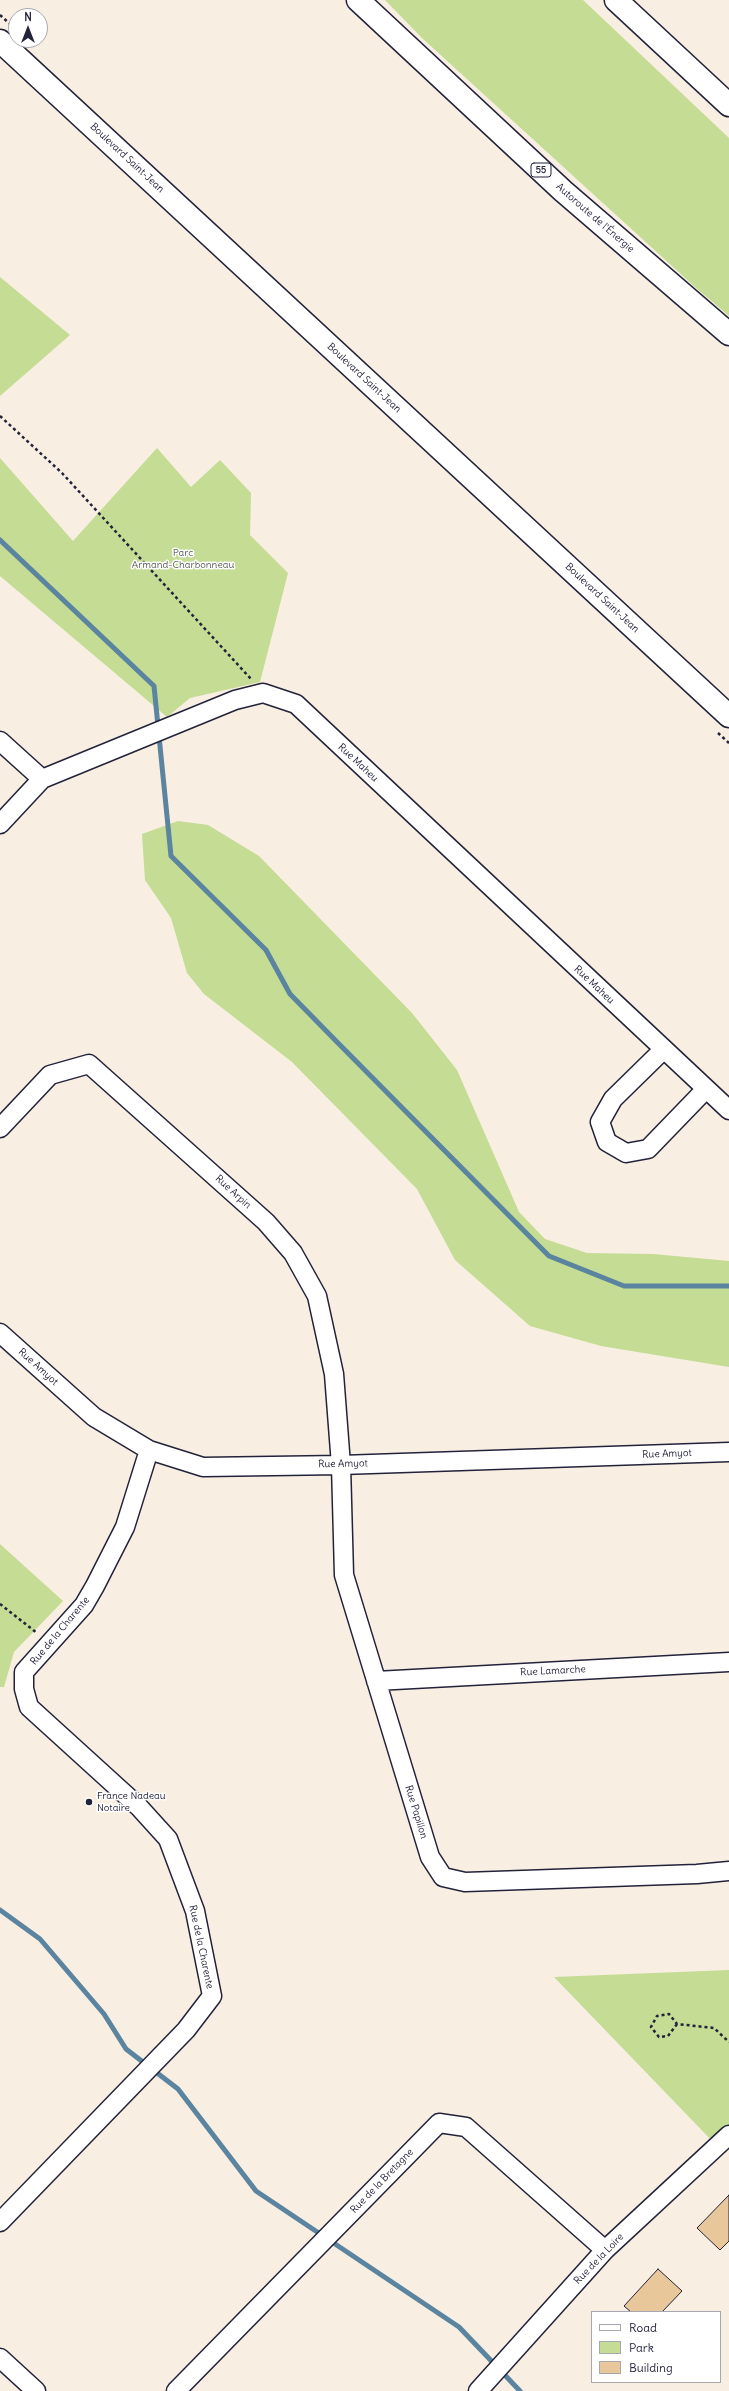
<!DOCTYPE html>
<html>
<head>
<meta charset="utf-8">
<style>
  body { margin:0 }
  #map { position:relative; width:729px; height:2391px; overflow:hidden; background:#f8eee1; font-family:Delius,sans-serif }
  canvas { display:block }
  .legend { position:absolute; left:591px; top:2311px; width:130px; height:72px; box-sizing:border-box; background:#fff; border:1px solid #a7a7b1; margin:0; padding:5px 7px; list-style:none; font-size:12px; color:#22223b }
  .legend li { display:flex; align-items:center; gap:8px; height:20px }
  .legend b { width:20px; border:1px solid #a7a7b1 }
  .north { position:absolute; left:8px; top:8px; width:40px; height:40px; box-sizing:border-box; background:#fff; border:1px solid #a7a7b1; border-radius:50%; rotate:0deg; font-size:11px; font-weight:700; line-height:16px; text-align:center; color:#22223b }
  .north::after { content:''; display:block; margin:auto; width:14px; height:18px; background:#22223b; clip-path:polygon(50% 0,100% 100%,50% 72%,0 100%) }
</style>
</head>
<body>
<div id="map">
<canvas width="729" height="2391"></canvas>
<ul class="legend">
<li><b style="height:5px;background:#fff"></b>Road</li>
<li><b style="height:11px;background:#c4dc93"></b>Park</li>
<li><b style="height:11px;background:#e8c79a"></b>Building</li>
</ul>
<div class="north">N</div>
</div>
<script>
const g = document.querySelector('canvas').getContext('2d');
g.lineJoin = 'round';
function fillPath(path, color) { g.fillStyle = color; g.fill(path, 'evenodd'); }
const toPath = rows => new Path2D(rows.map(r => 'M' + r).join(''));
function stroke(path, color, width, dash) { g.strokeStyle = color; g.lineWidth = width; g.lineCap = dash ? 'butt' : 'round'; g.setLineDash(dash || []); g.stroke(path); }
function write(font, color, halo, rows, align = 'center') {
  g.font = font + ' Delius,sans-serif'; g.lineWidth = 3; g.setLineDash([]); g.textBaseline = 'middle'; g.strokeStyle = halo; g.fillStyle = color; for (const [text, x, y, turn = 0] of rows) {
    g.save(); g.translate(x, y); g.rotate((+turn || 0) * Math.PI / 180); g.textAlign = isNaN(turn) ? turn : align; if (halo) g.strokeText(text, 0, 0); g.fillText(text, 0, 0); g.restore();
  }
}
const green = toPath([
  [385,0,583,0,729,138,729,316,695,287,422,38],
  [0,277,70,335,0,396],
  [157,448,191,487,220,460,251,493,250,535,288,573,260,682,190,698,167,717,0,576,0,458,73,541],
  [178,821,208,825,259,856,412,1013,457,1070,519,1212,545,1239,587,1253,653,1254,729,1261,729,1367,601,1346,530,1326,455,1260,417,1189,292,1062,204,994,187,973,171,918,145,880,142,834],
  [0,1544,63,1601,14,1652,4,1687,0,1687],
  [729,1970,729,2135,717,2146,554,1977]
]);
const stream = toPath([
  [0,540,154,686,171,856,266,950,290,994,339,1044,549,1256,624,1286,729,1286],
  [0,1910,40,1939,104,2014,126,2049,178,2089,256,2191,459,2327,520,2391]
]);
const building = toPath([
  [729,2195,729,2241,720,2250,697,2228,729,2195],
  [658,2269,682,2291,662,2312,631,2312,624,2306,658,2269]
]);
const path = toPath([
  [0,15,10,24],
  [0,416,62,473,251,679],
  [718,733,729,743],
  [0,1604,37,1633],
  [677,2024,668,2036,659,2037,651,2027,657,2016,669,2014,677,2024,714,2028,729,2042]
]);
const minor = toPath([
  [0,741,42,779],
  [0,824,42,779,235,700,263,693,296,704,729,1110],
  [663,1050,613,1099,600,1122,607,1142,626,1153,648,1149,706,1089],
  [0,1128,50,1075,89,1064,266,1222,293,1253,317,1296,334,1374,341,1465,344,1575,430,1857,443,1877,465,1882,697,1874,729,1871],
  [0,1333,94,1417,149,1450,203,1467,341,1465,729,1452],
  [376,1681,729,1662],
  [0,2222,186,2030,212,1996,195,1911,168,1839,139,1807,29,1707,24,1689,24,1672,84,1605,95,1586,125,1527,149,1450],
  [0,2358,36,2391],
  [176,2391,439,2123,466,2127,605,2250],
  [478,2391,605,2250,729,2135]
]);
const tertiary = toPath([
  [0,41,729,716]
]);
const motorway = toPath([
  [358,0,563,191,729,334],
  [616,0,729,105]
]);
const markers = [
  [89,1802,4,"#22223b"]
];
const shields = [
  [541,170,20]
];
const shieldNames = [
  ["55",541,170]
];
const streetNames = [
  ["Boulevard Saint-Jean",127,158,43],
  ["Autoroute de l'Énergie",595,218,41],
  ["Boulevard Saint-Jean",364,378,43],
  ["Boulevard Saint-Jean",602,598,43],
  ["Rue Maheu",358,763,43],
  ["Rue Maheu",594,985,43],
  ["Rue Arpin",233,1192,42],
  ["Rue Amyot",38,1367,42],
  ["Rue Amyot",667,1454,-2],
  ["Rue Amyot",343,1464,-1],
  ["Rue de la Charente",60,1631,-50],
  ["Rue Lamarche",553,1671,-3],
  ["Rue Papillon",416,1812,73],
  ["Rue de la Charente",201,1947,78],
  ["Rue de la Bretagne",382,2181,-46],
  ["Rue de la Loire",599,2259,-46]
];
const parkNames = [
  ["Parc",183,553],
  ["Armand-Charbonneau",183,565]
];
const poiNames = [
  ["France Nadeau",97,1796],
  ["Notaire",97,1808]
];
fillPath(green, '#c4dc93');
stroke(stream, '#5a849f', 5);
fillPath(building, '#e8c79a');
stroke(building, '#22223b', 1);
stroke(minor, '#22223b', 21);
stroke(tertiary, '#22223b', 25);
stroke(motorway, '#22223b', 25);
stroke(path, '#22223b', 2.5, [3, 3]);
stroke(minor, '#fff', 18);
stroke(tertiary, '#fff', 22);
stroke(motorway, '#fff', 22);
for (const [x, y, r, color] of markers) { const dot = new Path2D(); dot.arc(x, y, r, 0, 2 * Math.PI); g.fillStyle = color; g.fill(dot); stroke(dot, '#fff', 1.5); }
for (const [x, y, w] of shields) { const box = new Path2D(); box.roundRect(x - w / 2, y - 7, w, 14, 3); g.fillStyle = '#fff'; g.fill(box); stroke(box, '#22223b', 1); }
write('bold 9px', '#22223b', null, shieldNames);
write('10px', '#22223b', '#fff', streetNames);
write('10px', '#535a55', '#fff', parkNames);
write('10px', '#22223b', '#fff', poiNames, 'left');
</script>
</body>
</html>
